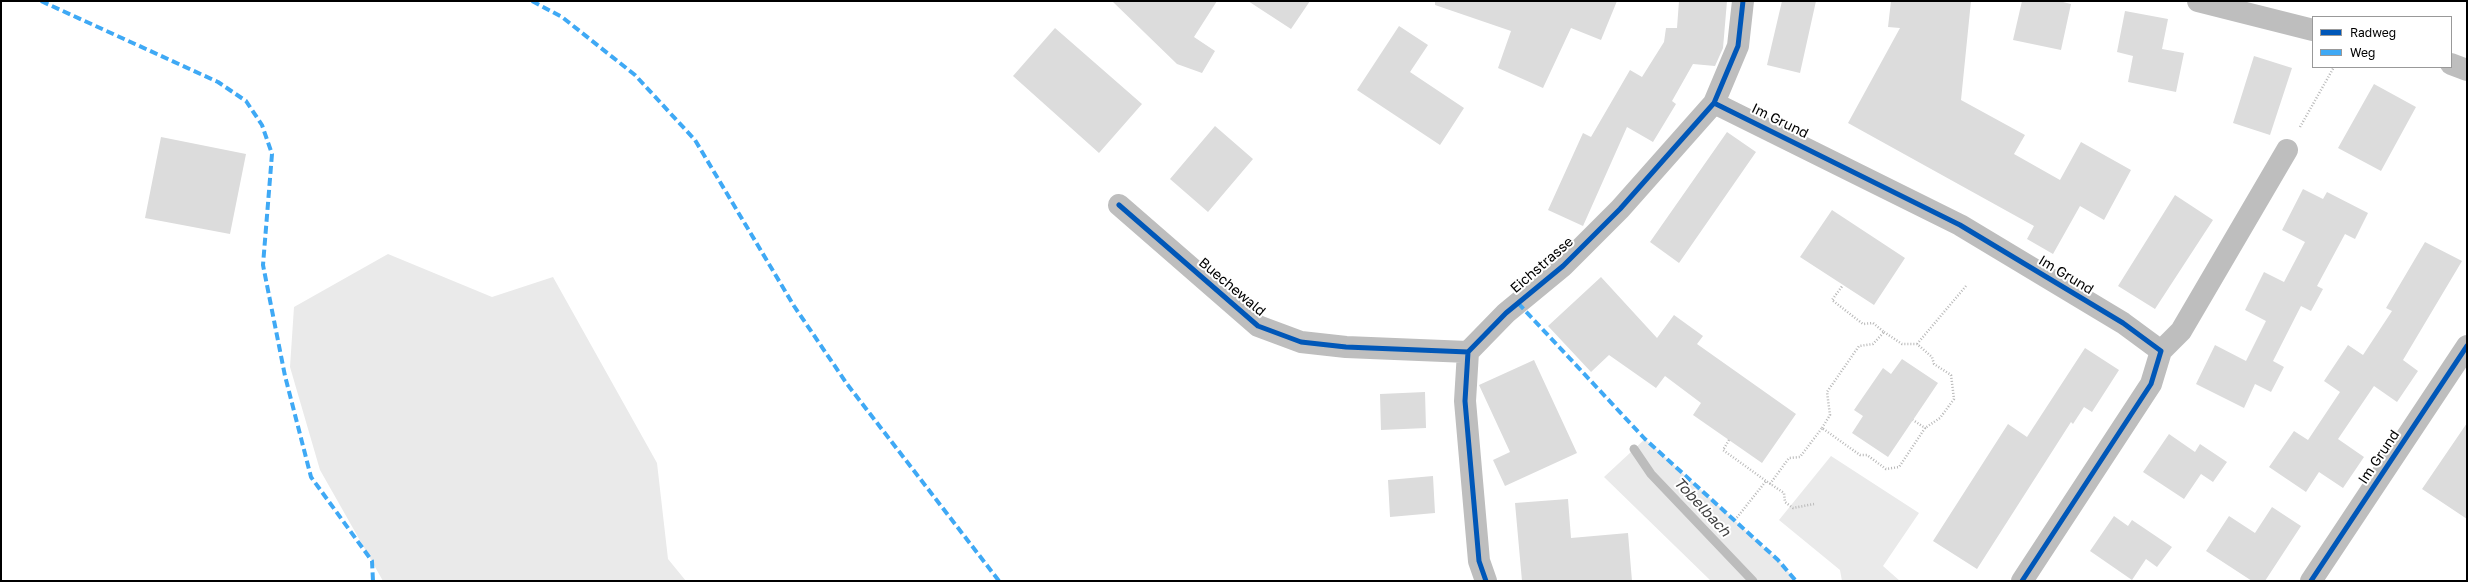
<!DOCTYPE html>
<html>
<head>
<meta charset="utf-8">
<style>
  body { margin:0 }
  #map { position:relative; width:2468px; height:582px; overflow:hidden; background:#fff; font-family:"Golos Text",sans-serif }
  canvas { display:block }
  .frame { position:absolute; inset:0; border:2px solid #000; pointer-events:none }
  .legend { position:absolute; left:2312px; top:16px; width:140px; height:52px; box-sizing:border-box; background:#fff; border:1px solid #999; margin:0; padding:5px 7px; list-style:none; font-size:12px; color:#000 }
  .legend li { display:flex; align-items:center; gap:8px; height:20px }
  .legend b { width:20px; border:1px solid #999 }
</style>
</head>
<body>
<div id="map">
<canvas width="2468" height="582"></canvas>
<div class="frame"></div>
<ul class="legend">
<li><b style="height:5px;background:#0057b8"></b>Radweg</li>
<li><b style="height:5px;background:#3fa9f5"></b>Weg</li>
</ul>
</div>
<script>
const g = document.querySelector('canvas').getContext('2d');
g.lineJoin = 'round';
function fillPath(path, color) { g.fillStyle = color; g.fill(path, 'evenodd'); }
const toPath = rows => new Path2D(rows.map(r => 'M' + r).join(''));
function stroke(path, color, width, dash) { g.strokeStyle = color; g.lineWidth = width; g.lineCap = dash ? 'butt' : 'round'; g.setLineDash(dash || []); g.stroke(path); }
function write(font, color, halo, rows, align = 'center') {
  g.font = font + ' "Golos Text",sans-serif'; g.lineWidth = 4; g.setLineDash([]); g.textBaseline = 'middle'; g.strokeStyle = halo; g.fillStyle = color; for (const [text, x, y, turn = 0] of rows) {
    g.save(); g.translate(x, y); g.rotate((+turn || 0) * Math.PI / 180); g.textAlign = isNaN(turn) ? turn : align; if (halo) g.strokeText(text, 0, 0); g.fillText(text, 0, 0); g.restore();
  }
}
const green = toPath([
  [388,254,492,297,553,277,657,463,668,559,686,581,383,581,320,470,290,367,294,307],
  [1645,439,1778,560,1796,581,1711,581,1604,477],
  [1831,456,1919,513,1883,566,1900,581,1842,581,1840,570,1779,520]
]);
const stream = toPath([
  [1634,449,1651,474,1753,581]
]);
const building = toPath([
  [1112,1,1217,1,1194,37,1215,51,1202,73,1177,64],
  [1248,1,1310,1,1291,29],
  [1435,1,1617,1,1601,40,1571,28,1543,88,1498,68,1511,31,1435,5],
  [1679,1,1727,1,1723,48,1715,66,1693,64,1672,101,1676,104,1653,142,1627,127,1583,226,1548,210,1583,133,1591,137,1630,70,1642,77,1664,42,1666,28,1677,28],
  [1782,1,1816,1,1800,73,1767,65],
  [1891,1,1971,1,1961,100,2025,135,2014,154,2060,180,2081,142,2131,170,2104,220,2080,206,2053,254,2027,239,2034,226,1848,123,1900,28,1888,27],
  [2022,1,2059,1,2071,4,2061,50,2013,40],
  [2125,11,2168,19,2162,49,2184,53,2176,92,2128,82,2133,56,2117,52],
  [1399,26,1428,45,1410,72,1464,108,1440,145,1357,90],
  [1055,28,1142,104,1099,153,1013,76],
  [2254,56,2292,68,2270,135,2233,123],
  [2374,84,2416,107,2381,171,2338,148],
  [1215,126,1253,159,1208,212,1170,179],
  [1727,132,1756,152,1679,263,1650,242],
  [161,137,246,154,230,234,145,218],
  [2303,189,2323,199,2327,192,2368,213,2355,239,2345,234,2317,286,2323,289,2311,311,2301,306,2273,361,2284,367,2271,392,2255,384,2244,408,2196,384,2215,345,2246,361,2266,321,2245,310,2264,272,2284,282,2305,242,2282,230],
  [2175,195,2213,220,2155,309,2118,286],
  [1832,210,1905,258,1874,305,1800,257],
  [2425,242,2462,261,2403,360,2418,371,2397,402,2374,386,2338,439,2364,457,2343,488,2319,472,2306,492,2269,467,2294,431,2308,440,2340,392,2324,381,2348,345,2363,355,2392,311,2386,308],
  [1601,277,1657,338,1674,315,1703,336,1697,344,1796,414,1762,463,1693,415,1701,403,1665,376,1656,388,1609,355,1591,372,1548,326],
  [2085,348,2119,370,2092,412,2084,407,2073,424,2071,422,1977,569,1933,541,2008,424,2027,437],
  [1902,359,1938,383,1888,457,1852,433,1863,416,1854,410,1883,368,1891,374],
  [1534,360,1577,453,1505,486,1493,460,1510,452,1479,385],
  [1425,392,1426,428,1381,430,1380,394],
  [2467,423,2467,519,2422,489],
  [2169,434,2195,452,2200,444,2227,462,2213,482,2201,474,2184,499,2143,472],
  [1433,476,1435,513,1390,517,1388,480],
  [1568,499,1571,538,1628,533,1632,581,1522,581,1515,503],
  [2272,507,2301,526,2265,581,2252,581,2206,551,2229,516,2255,533],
  [2114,516,2128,526,2132,520,2172,547,2157,567,2146,559,2132,580,2090,551]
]);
const path = toPath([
  [2300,127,2334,67],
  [1884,332,1902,344,1917,344,1932,357,1934,364,1951,375,1954,399,1940,418,1925,428],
  [1917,344,1966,286],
  [1822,428,1830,415,1827,392,1859,346,1873,344,1884,332,1873,323,1863,324,1832,300,1843,285],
  [1729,440,1723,450,1766,481],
  [1770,484,1789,458,1800,457,1822,428,1860,455,1867,455,1886,469,1899,467,1925,428,1913,420],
  [1735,520,1766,481,1784,493,1785,502,1793,508,1814,504]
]);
const street = toPath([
  [2198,1,2313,30],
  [2451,64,2467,70],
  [1714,103,1960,225,2123,323,2161,351,2151,384,2022,581],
  [1119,205,1258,326,1301,342,1346,347,1468,352],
  [2161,351,2181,331,2287,150],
  [1486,581,1479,561,1465,401,1468,352,1506,313,1563,266,1620,209,1714,103,1738,46,1743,1],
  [2311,581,2467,346]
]);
const quiet = toPath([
  [41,1,218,82,246,101,262,125,272,154,263,265,285,376,311,477,372,561,373,581],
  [532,1,562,17,635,75,695,140,794,306,847,384,999,581],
  [1518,303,1645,439,1778,560,1796,581]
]);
const cycleway = toPath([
  [1714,103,1960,225,2123,323,2161,351,2151,384,2022,581],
  [1119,205,1258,326,1301,342,1346,347,1468,352],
  [1486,581,1479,561,1465,401,1468,352,1506,313,1563,266,1620,209,1714,103,1738,46,1743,1],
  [2311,581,2467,346]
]);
const streetNames = [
  ["Im Grund",1780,121,26],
  ["Eichstrasse",1542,265,-41],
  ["Im Grund",2066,275,31],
  ["Buechewald",1232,287,40],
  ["Im Grund",2379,457,-56]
];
const waterNames = [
  ["Tobelbach",1702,507,47]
];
fillPath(green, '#eaeaea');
stroke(stream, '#bcbcbc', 9);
fillPath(building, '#dcdcdc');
stroke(path, '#b8b8b8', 2.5, [1, 2]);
stroke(street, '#bebebe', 22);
stroke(quiet, '#3fa9f5', 4, [8, 4]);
stroke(cycleway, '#0057b8', 5);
write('14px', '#000', '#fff', streetNames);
write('italic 15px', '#404040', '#fff', waterNames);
</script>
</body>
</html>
